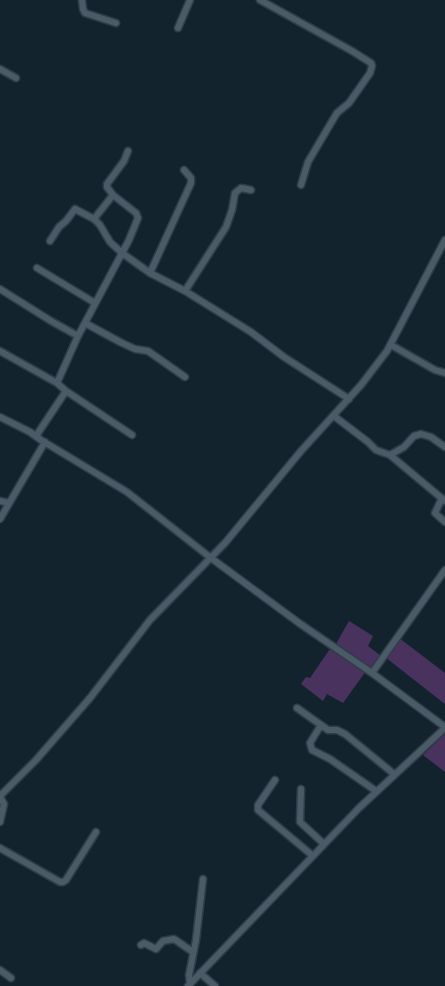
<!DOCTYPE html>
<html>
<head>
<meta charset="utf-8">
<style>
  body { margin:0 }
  canvas { display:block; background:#13232e }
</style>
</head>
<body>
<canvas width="445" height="986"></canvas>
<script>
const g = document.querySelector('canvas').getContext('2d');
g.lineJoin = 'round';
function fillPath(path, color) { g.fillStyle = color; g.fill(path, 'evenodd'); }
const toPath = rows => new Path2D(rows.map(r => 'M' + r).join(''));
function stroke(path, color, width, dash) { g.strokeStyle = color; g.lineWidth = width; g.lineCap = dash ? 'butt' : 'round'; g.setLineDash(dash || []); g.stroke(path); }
const green = toPath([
  [349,621,373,636,368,646,381,656,372,671,336,644],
  [399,638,445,673,445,704,385,657],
  [332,646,366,671,343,703,327,694,323,701,301,684,306,677,310,678],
  [445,734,445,772,423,755]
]);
const minor = toPath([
  [82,0,83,9,85,13,116,23],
  [260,0,352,51,371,63,372,66,370,73,349,103,337,113,328,128,308,162,301,185],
  [178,28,190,0],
  [0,69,16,78],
  [113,195,94,219,100,225,110,242,122,253,150,273,185,291,251,332,284,357,349,399],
  [50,241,59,227,66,221,75,209,94,219],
  [37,268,95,303],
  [150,273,191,183,191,178,184,170],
  [0,289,51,321,78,336],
  [185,291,226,227,232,210,235,193,241,188,251,190],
  [85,323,120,342,135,349,148,351,185,377],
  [391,345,435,370,445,373],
  [0,351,57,383],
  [66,391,132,435],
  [334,416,368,442,376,450,390,455,445,501],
  [0,417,30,432,41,440,127,492,211,558,299,623,372,673,445,727],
  [36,436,66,391,57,383,78,336,129,240,138,218,136,213,113,195,107,187,107,184,124,161,128,151],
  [390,455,404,447,414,436,421,434,431,437,445,447],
  [442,498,435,513,445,522],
  [0,501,9,503],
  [0,519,45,442],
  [372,673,445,570],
  [297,708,328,730,337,730,345,734,394,774],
  [321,725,310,743,312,750,330,759,376,791],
  [275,780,258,805,258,810,313,856],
  [301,789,300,822,324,844],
  [0,796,36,760,90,698,150,620,225,543,301,451,361,385,387,351,445,240],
  [0,797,4,804,0,822],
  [0,848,60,882,63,882,66,880,96,832],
  [141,945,144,943,156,949,163,941,174,939,193,952],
  [0,970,11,978],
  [200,973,215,986],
  [190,984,189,975,196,940,203,879],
  [188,986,359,808,445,728]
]);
fillPath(green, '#4a325f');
stroke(minor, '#313c46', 9);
stroke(minor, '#4a5b68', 6);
</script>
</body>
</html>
